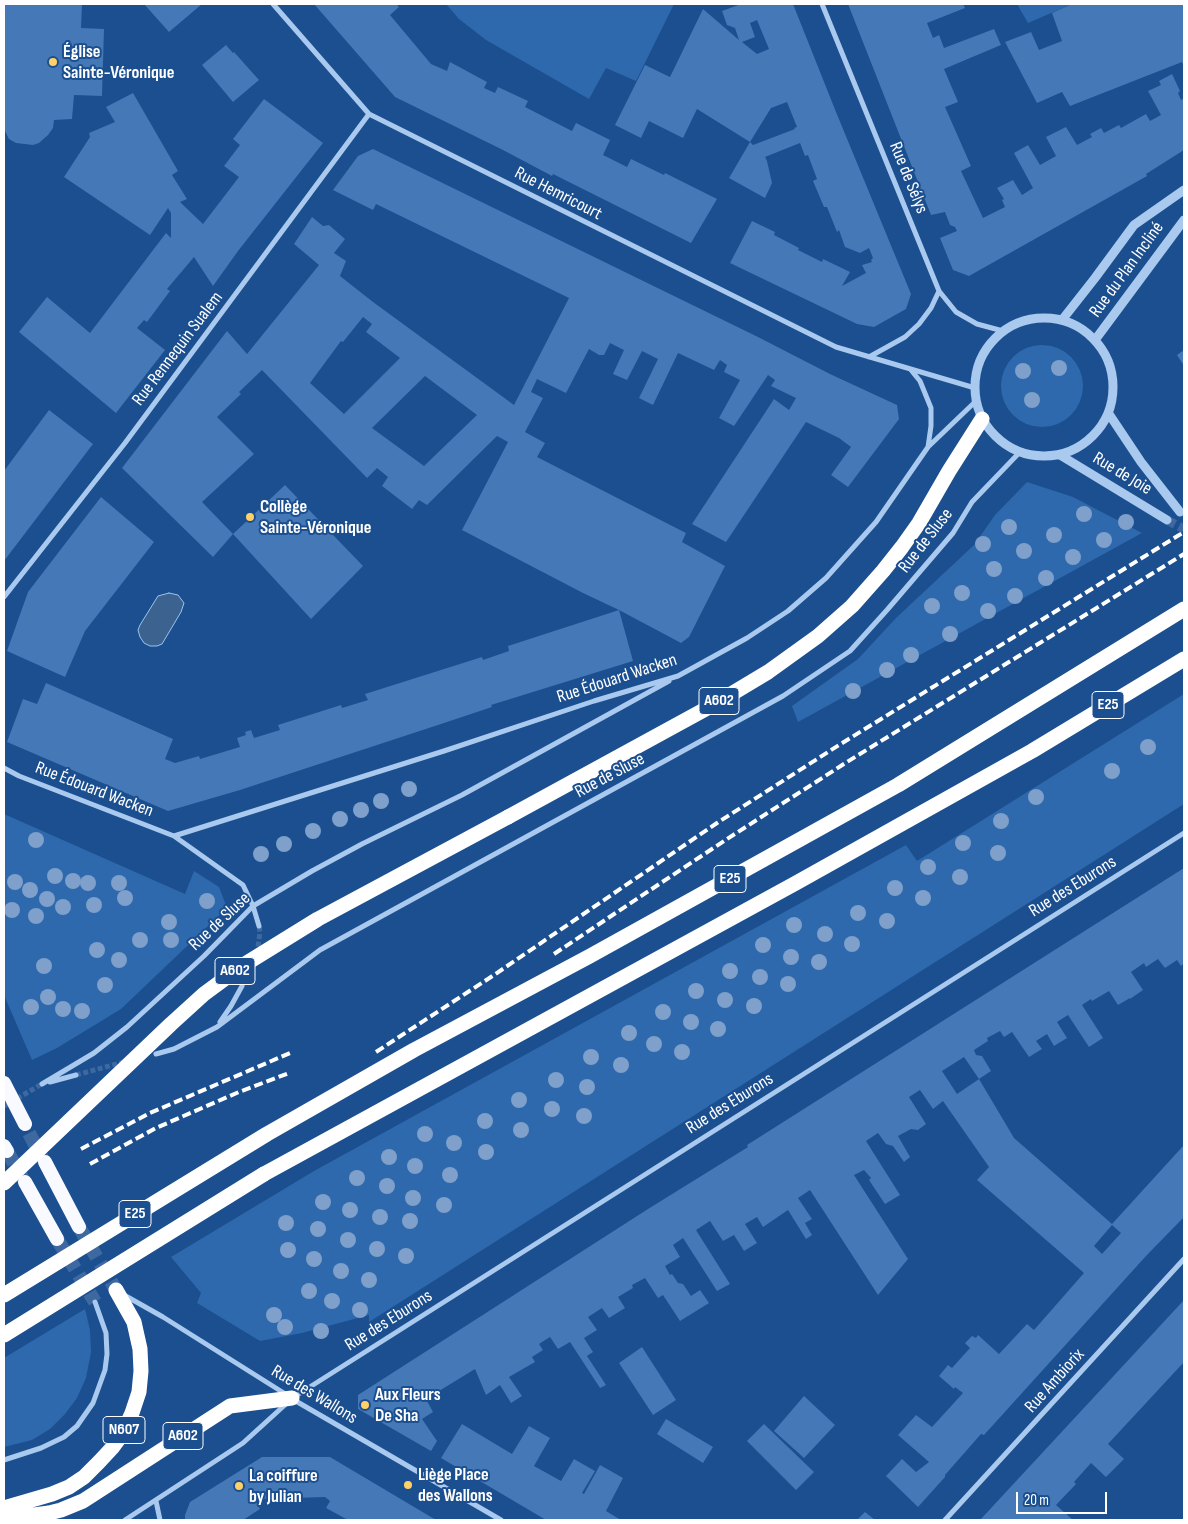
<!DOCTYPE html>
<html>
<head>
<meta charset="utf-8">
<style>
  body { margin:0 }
  #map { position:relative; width:1188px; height:1524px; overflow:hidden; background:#1b4f8f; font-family:"Sofia Sans Condensed",sans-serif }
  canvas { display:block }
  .frame { position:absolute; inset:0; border:5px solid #fff; pointer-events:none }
  .scale { position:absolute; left:1016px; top:1492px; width:91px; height:22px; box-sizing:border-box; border:2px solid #fff; border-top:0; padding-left:6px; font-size:15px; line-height:18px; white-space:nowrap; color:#fff; -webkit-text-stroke:4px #1b4f8f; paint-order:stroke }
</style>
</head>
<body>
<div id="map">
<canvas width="1188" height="1524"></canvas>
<div class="frame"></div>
<div class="scale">20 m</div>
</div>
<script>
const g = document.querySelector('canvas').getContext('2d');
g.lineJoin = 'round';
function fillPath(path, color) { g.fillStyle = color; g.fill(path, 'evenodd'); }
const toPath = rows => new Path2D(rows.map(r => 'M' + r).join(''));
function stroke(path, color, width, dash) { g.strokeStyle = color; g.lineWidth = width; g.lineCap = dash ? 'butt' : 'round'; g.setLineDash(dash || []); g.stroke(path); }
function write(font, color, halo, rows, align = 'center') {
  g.font = font + ' "Sofia Sans Condensed",sans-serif'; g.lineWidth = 4; g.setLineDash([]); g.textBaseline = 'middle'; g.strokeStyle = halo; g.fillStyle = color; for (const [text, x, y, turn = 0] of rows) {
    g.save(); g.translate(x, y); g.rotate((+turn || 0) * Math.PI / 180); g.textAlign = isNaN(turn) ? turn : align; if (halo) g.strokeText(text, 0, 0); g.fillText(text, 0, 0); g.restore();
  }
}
const green = toPath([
  [446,4,674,4,636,81,606,68,589,99,486,40,459,19],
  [1017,4,1072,4,1028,23],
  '1001 386a41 41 0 1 1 82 0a41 41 0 1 1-82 0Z',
  [1027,482,1073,497,1142,533,798,722,792,706,858,659,896,618,974,545,995,515],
  [1184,694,1184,804,369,1322,369,1315,302,1333,260,1341,197,1303,201,1293,171,1257,314,1171,906,845,917,861],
  [4,814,185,894,194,871,219,887,227,908,121,1009,57,1048,32,1060,4,995],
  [85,1309,90,1330,91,1352,86,1378,77,1398,65,1414,50,1429,32,1440,4,1447,4,1358]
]);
const water = toPath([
  [169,593,178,595,184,603,181,612,162,644,157,646,150,646,144,643,140,637,138,630,140,625,158,596,169,593]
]);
const building = toPath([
  [4,4,82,4,81,28,104,29,102,96,74,95,72,119,54,120,53,128,48,135,39,143,33,145,16,143,9,139,4,129],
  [144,4,202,4,169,32],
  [314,4,396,4,399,7,390,15,431,64,447,71,450,62,487,82,484,88,495,93,498,87,528,101,525,107,572,131,576,123,610,140,603,155,627,167,631,159,664,175,665,173,717,199,691,243,553,174,552,176,503,150,395,97],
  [741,4,793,4,836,112,911,294,906,309,874,327,857,324,730,263,752,221,775,232,774,235,799,248,798,250,822,262,823,259,850,272,842,286,866,273,862,265,872,262,871,260,873,258,869,248,860,253,845,247,839,230,837,232,827,207,824,207,813,181,817,179,808,155,805,156,800,143,765,157,767,161,772,183,765,198,729,178,750,142,753,145,795,129,794,128,797,127,787,102,771,108,750,142,697,109,683,138,649,121,641,138,615,125,645,65,670,77,703,9,739,40,735,28,727,25,722,11],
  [757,20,769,49,757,54,742,42,755,37,750,23],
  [848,4,963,4,965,8,927,23,933,38,939,35,944,48,994,29,1001,45,944,69,958,102,945,107,971,166,961,171,983,218,1005,207,1002,200,1004,199,997,188,1013,180,1022,195,1033,188,1014,153,1028,145,1040,165,1056,156,1046,137,1066,127,1077,145,1092,137,1090,134,1101,128,1104,133,1119,125,1121,128,1146,114,1150,121,1161,115,1148,91,1161,85,1159,81,1172,74,1180,91,1178,93,1181,100,1184,98,1184,150,1146,174,1147,176,969,276,953,270,940,238,957,231,955,227,950,225,945,212,931,215],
  [1072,4,1184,4,1184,67,1182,62,1070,106,1062,92,1037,103,1005,42,1031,32,1039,50,1062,41,1052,13],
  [226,45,233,53,234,52,259,80,233,102,202,65],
  [133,93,178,171,172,175,187,199,180,202,203,224,239,177,224,166,240,145,233,139,264,99,323,143,238,251,213,286,194,257,167,289,170,291,147,322,144,320,137,328,165,350,116,413,19,332,47,297,90,333,166,233,171,238,171,213,168,208,150,235,64,177,90,137,89,133,115,122,106,107],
  [373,149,758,337,830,374,897,405,899,419,848,487,831,475,851,447,839,438,806,422,726,542,692,524,774,399,789,410,796,398,771,386,775,380,768,375,734,426,719,418,740,380,724,372,727,365,720,360,714,370,678,353,653,405,639,398,658,359,642,351,627,380,613,374,624,350,610,343,604,355,599,355,589,349,566,393,537,379,531,392,543,398,525,432,545,443,537,457,686,533,682,542,725,566,689,637,681,643,619,610,633,661,491,705,492,707,438,725,240,790,168,811,7,742,23,699,37,704,46,683,173,739,165,759,175,763,199,756,200,759,240,747,237,738,246,735,245,732,251,730,254,738,280,730,278,725,341,705,342,708,368,700,365,694,482,657,483,660,509,651,508,646,619,610,583,593,462,530,508,442,497,436,427,505,419,500,412,509,382,486,388,477,377,468,367,478,262,370,239,392,241,394,217,417,254,454,202,502,233,534,213,557,122,468,227,331,247,354,319,265,294,244,312,217,323,226,329,225,345,239,334,253,346,261,340,276,373,302,514,405,569,298,376,204,373,210,333,190,358,156],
  [363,317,372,324,366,332,400,358,344,414,310,383,341,341,343,342],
  [425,376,477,415,424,466,372,428],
  [1184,350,1184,366,1177,355],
  [49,410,93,444,4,561,4,471],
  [285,485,363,566,311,619,233,534],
  [101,497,154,542,85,631,65,677,7,651,28,592],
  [1184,868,1184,963,1181,966,1177,960,1165,968,1158,959,1146,967,1144,963,1131,972,1143,990,1130,999,1130,998,1118,1005,1109,991,1092,1001,1091,999,1082,1005,1103,1038,1089,1047,1068,1015,1057,1022,1067,1038,1054,1046,1047,1034,1036,1041,1042,1049,1029,1057,1012,1032,1004,1037,1000,1031,987,1038,988,1041,974,1050,976,1055,982,1056,991,1071,979,1079,964,1057,942,1071,957,1094,979,1079,1014,1138,1112,1224,1184,1145,1184,1217,1146,1256,984,1435,981,1434,945,1475,945,1477,918,1507,886,1476,902,1459,916,1472,929,1462,898,1435,916,1415,932,1427,963,1393,955,1387,954,1389,939,1376,948,1365,952,1368,970,1348,965,1343,972,1336,976,1338,978,1335,999,1354,1027,1324,1034,1330,1084,1273,977,1180,989,1167,943,1101,933,1109,920,1090,909,1097,926,1124,918,1130,911,1129,898,1136,910,1157,904,1162,893,1146,886,1144,878,1133,866,1141,900,1195,885,1204,869,1180,871,1178,864,1170,854,1175,908,1259,878,1295,810,1190,798,1198,812,1219,805,1223,812,1235,806,1239,788,1210,763,1227,757,1217,745,1224,757,1243,744,1251,734,1235,723,1241,710,1221,696,1230,730,1284,717,1291,683,1238,673,1245,680,1257,665,1266,670,1275,672,1274,678,1283,683,1284,691,1296,700,1290,709,1303,680,1321,663,1295,658,1298,645,1278,632,1285,633,1288,618,1297,625,1308,609,1318,602,1308,588,1317,597,1330,584,1338,593,1352,587,1356,606,1385,600,1388,570,1342,558,1349,550,1337,539,1344,543,1350,532,1357,535,1362,509,1377,522,1396,511,1403,500,1385,486,1395,475,1369,426,1399,433,1412,422,1419,437,1441,431,1451,358,1409,358,1395,648,1209,748,1147,747,1145],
  [1112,1225,1121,1233,1102,1254,1094,1246],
  [1184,1300,1184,1362,1108,1444,1124,1459,1106,1477,1091,1463,1074,1482,1076,1484,1056,1505,1073,1520,980,1520],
  [642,1347,676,1400,653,1415,619,1363],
  [804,1396,835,1425,804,1458,774,1431],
  [666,1419,713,1447,703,1463,657,1434],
  [462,1424,512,1454,529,1426,550,1438,534,1466,561,1481,574,1459,595,1471,582,1493,584,1494,600,1465,623,1478,606,1511,621,1520,546,1520,441,1458],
  [764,1424,814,1472,796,1490,747,1441],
  [262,1457,330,1457,436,1520,348,1520,326,1508,330,1501,325,1497,262,1499,256,1502,260,1509,243,1520,185,1520,185,1515,190,1502],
  [865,1512,875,1520,857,1520]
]);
const minorTunnel = toPath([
  [257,954,260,932,259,926],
  [242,986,251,966],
  [76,1075,124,1062],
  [4,1106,42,1084]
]);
const tertiaryTunnel = toPath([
  [1167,520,1184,529]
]);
const trunkTunnel = toPath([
  [29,1133,43,1160],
  [7,1151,23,1179],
  [79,1227,116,1290],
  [57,1239,95,1302]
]);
const minor = toPath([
  [273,4,369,114,836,347,975,388],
  [822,4,939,291,956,312,977,324,1003,331],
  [869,357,905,337,919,324,931,308,939,291],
  [911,370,920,381,931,408,931,426,928,447],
  [4,597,125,443,369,114],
  [4,768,19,776,174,836,243,885,253,906,259,926],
  [174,836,444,751,594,701,678,676,747,638,788,611,826,578,876,522,928,447,976,401],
  [220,1022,231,1006,242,986],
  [156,1054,174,1049,217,1027,320,950,783,696,850,651,887,610,953,533,972,502,1019,453],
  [50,1082,76,1075],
  [42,1084,94,1053,127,1027,204,956,253,906,312,871,362,844,462,795,669,681],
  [124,1295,163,1317,287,1395],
  [294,1397,1184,833],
  [294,1400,501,1520],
  [4,1460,41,1448,64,1437,77,1426,93,1403,105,1370,107,1354,106,1333,95,1302],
  [156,1501,160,1520],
  [125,1520,243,1443,287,1403],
  [945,1520,1184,1259]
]);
const tertiary = toPath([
  '975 387a69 69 0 1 1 138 0a69 69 0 1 1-138 0Z',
  [1062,320,1095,278,1134,225,1184,190],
  [1095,340,1184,220],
  [1109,414,1141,462,1180,512],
  [1060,455,1167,520]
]);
const trunk = toPath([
  [4,1146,7,1151],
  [45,1162,79,1227],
  [25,1182,57,1239]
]);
const motorway = toPath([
  [508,817,713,705,768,672,818,636,852,606,883,571,902,547,919,523,949,471,982,419],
  [264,1174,796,883,1032,751,1184,659],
  [4,1508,52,1494,69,1487,84,1477,99,1462,112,1448,123,1433,132,1413,139,1392,141,1371,140,1349,134,1322,116,1290],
  [4,1519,49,1513,61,1510,83,1501,230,1406,292,1398]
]);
const rail = toPath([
  [554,954,727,839,847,762,1184,554],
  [376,1052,494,975,717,823,839,745,1184,532],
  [81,1149,150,1113,290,1053],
  [90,1164,156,1128,239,1092,289,1073]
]);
const trunkBridge = toPath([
  [4,1083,25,1124]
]);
const motorwayBridge = toPath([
  [4,1183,171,1024,204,994,242,966,318,919,508,817],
  [4,1295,267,1134,414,1050,590,956,898,785,1184,609],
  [4,1335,264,1174]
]);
const trees = [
  [1059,368],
  [1023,371],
  [1032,400],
  [1084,514],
  [1126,522],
  [1009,527],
  [1054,535],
  [1104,540],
  [983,544],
  [1024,551],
  [1073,557],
  [994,569],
  [1046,578],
  [962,593],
  [1015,596],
  [932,606],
  [988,611],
  [950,634],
  [911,655],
  [887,670],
  [853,691],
  [1148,747],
  [1112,771],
  [409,789],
  [1036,797],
  [381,801],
  [361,810],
  [340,819],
  [1001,821],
  [313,831],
  [36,840],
  [963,843],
  [284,844],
  [998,853],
  [261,854],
  [928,867],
  [55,876],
  [960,877],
  [73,881],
  [15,882],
  [88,883],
  [119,883],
  [895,888],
  [30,890],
  [125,898],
  [923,898],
  [47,899],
  [207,901],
  [94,905],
  [63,907],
  [12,910],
  [858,913],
  [36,916],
  [887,921],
  [169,922],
  [794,925],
  [825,934],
  [140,940],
  [171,940],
  [852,944],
  [763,945],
  [97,950],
  [791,957],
  [119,960],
  [819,962],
  [44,966],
  [730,971],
  [760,977],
  [788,984],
  [105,985],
  [696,991],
  [48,997],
  [725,1000],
  [754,1006],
  [31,1007],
  [63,1009],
  [82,1011],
  [663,1012],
  [691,1022],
  [718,1029],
  [629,1033],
  [654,1044],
  [682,1052],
  [591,1057],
  [621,1065],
  [556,1080],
  [587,1087],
  [519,1100],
  [552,1109],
  [584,1116],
  [485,1121],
  [521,1130],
  [425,1134],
  [454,1143],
  [486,1152],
  [389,1157],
  [415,1166],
  [450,1175],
  [357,1178],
  [387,1186],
  [413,1198],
  [323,1202],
  [444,1205],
  [350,1210],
  [380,1217],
  [410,1221],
  [286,1223],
  [318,1229],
  [348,1240],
  [377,1249],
  [288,1250],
  [406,1256],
  [314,1259],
  [341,1271],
  [369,1280],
  [309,1291],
  [332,1301],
  [360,1310],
  [274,1315],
  [285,1327],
  [321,1331]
];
const markers = [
  [53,62,5,"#ffd166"],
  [250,517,5,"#ffd166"],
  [365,1405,5,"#ffd166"],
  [408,1485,5,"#ffd166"],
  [239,1486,5,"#ffd166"]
];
const shields = [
  [719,701,40],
  [1108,705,32],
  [730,879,32],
  [235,971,40],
  [135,1214,32],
  [124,1430,42],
  [183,1436,40]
];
const shieldNames = [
  ["A602",719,701],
  ["E25",1108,705],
  ["E25",730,879],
  ["A602",235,971],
  ["E25",135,1214],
  ["N607",124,1430],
  ["A602",183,1436]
];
const poiNames = [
  ["Église",63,52],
  ["Sainte-Véronique",63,73],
  ["Collège",260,507],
  ["Sainte-Véronique",260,528],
  ["Aux Fleurs",375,1395],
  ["De Sha",375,1416],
  ["Liège Place",418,1475],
  ["des Wallons",418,1496],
  ["La coiffure",249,1476],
  ["by Julian",249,1497]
];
const streetNames = [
  ["Rue de Sélys",908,178,68],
  ["Rue Hemricourt",558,194,27],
  ["Rue du Plan Incliné",1127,270,-54],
  ["Rue Rennequin Sualem",178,349,-53],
  ["Rue de Joie",1122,474,31],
  ["Rue de Sluse",926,541,-52],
  ["Rue Édouard Wacken",617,679,-18],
  ["Rue de Sluse",610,776,-28],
  ["Rue Édouard Wacken",94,790,21],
  ["Rue des Eburons",1073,887,-32],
  ["Rue de Sluse",220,922,-43],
  ["Rue des Eburons",730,1104,-32],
  ["Rue des Eburons",389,1321,-32],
  ["Rue Ambiorix",1055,1381,-48],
  ["Rue des Wallons",314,1395,31]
];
fillPath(green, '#2e69ad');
fillPath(water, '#3c6290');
stroke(water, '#9cc4f0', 1);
fillPath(building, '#4478b7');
stroke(minorTunnel, '#3d69a0', 5, [5, 2.5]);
stroke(tertiaryTunnel, '#3d69a0', 9, [9, 4.5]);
stroke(trunkTunnel, '#3d69a0', 14, [14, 7]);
stroke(minor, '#a9c9ee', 5);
stroke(tertiary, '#a9c9ee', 9);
stroke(trunk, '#f8faff', 14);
stroke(motorway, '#fff', 15);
stroke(rail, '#fff', 4, [9, 4]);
stroke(trunkBridge, '#f8faff', 14);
stroke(motorwayBridge, '#fff', 15);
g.fillStyle = '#7ea0ca';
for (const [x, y] of trees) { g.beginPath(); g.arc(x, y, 8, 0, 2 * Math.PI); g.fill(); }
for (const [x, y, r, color] of markers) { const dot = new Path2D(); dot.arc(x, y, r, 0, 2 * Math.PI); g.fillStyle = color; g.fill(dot); stroke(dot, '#1b4f8f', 2); }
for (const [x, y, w] of shields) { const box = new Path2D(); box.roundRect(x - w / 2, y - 13.5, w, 27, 4); g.fillStyle = '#1b4f8f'; g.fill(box); stroke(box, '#fff', 1); }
write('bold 16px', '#fff', null, shieldNames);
write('bold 18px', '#fff', '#1b4f8f', poiNames, 'left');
write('18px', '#fff', '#1b4f8f', streetNames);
</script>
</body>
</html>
